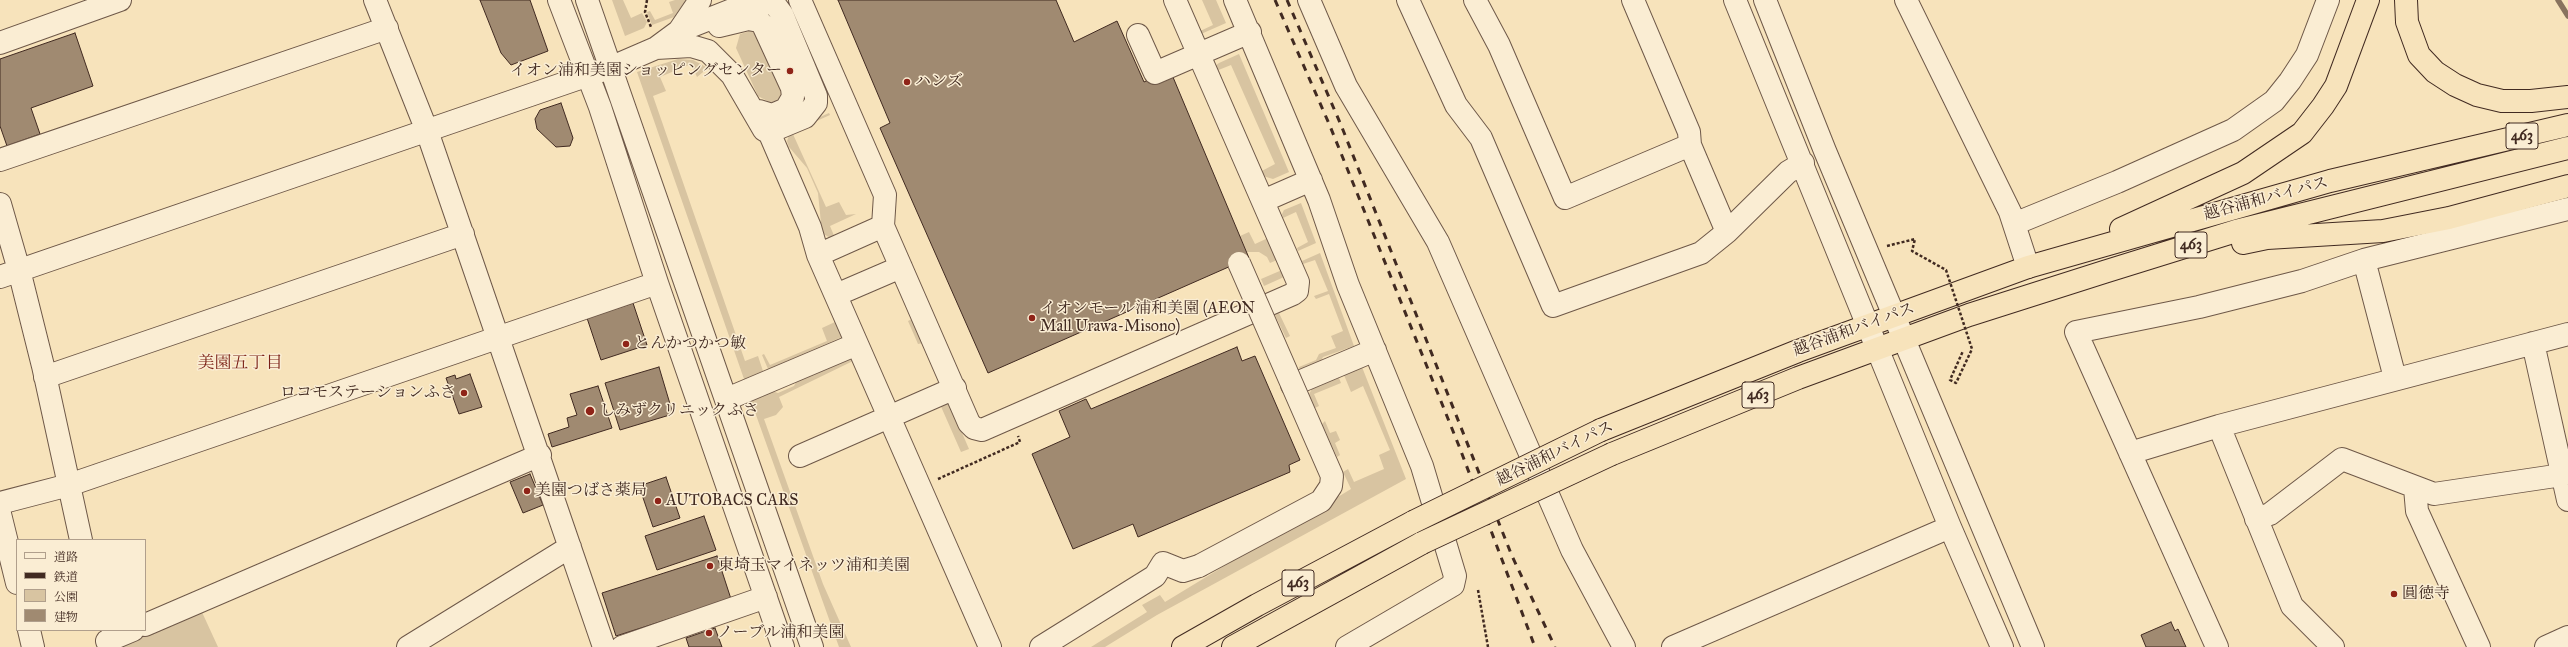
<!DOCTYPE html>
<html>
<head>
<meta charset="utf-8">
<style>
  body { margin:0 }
  #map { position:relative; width:2568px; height:647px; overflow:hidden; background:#f7e3bb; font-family:"IM FELL Great Primer","Noto Serif JP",serif }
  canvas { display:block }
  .legend { position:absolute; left:16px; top:539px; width:130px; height:92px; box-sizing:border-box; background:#faedd3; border:1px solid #b09f8c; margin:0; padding:5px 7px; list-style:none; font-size:12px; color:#412a21 }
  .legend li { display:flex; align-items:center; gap:8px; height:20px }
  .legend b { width:20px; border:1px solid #b09f8c }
</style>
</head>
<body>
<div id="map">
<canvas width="2568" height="647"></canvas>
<ul class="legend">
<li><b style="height:5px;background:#faedd3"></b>道路</li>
<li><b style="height:5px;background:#412a21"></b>鉄道</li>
<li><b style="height:11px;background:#d8c4a1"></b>公園</li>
<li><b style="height:11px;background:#a08a71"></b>建物</li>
</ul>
</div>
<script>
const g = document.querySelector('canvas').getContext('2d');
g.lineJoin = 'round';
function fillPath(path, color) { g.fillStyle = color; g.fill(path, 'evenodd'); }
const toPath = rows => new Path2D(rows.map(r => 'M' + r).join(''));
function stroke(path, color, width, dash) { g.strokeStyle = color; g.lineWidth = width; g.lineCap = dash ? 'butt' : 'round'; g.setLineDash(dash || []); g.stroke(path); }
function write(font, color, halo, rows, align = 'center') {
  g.font = font + ' "IM FELL Great Primer","Noto Serif JP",serif'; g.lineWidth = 3; g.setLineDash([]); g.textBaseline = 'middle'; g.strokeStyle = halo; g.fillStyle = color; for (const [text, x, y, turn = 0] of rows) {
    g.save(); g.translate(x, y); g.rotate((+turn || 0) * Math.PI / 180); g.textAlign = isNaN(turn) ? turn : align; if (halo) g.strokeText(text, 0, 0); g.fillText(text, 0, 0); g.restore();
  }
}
const green = toPath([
  [612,0,623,0,631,18,642,13,647,22,644,28,625,36],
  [675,0,686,0,674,17,652,25,647,12,650,11,655,20,673,13,669,2],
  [1202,0,1216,0,1226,23,1201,34,1198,32,1213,25],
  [754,30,784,89,781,98,771,103,758,96,736,48,740,34],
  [1239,54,1289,172,1273,179,1263,176,1260,172,1275,164,1231,65,1216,71,1215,66,1219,63],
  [678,59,693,60,708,68,697,77,691,64,660,77,666,91,653,96,745,361,758,356,763,371,744,379,637,72],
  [829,113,830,115,792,132,826,207,839,202,846,215,856,214,830,226,835,238,832,239,822,233,818,193,807,168,789,147,787,141,791,130],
  [1301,203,1316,243,1298,251,1297,248,1308,242,1296,212,1283,218,1282,214,1284,210],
  [1249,232,1255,244,1268,238,1277,260,1270,263,1267,257,1259,252,1247,252,1240,236],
  [1320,253,1354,346,1323,357,1321,361,1300,371,1299,367,1316,360,1319,354,1336,348,1331,336,1343,331,1329,294,1316,299,1314,296,1328,291,1315,260,1303,264,1302,261],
  [1282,270,1284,277,1264,286,1261,279],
  [1279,313,1290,336,1286,338,1275,315],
  [912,319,923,343,918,344,908,321],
  [835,322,842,337,768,369,762,355,764,354,770,365,827,341,822,328],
  [851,357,853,361,779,397,783,407,776,415,764,419,823,584,851,647,839,647,751,401,772,391,778,393,794,386,797,380],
  [1362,367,1406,479,1157,615,1105,647,1091,647,1147,612,1142,605,1160,595,1165,602,1351,489,1343,472,1348,469,1354,482,1384,469,1379,455,1390,450,1363,386,1351,392,1344,375],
  [1339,378,1341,383,1314,394,1319,406,1315,408,1309,394,1312,389],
  [947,398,969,449,961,452,939,402],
  [1325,421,1330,433,1336,431,1340,440,1335,443,1340,455,1337,457,1322,424],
  [201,610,218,647,122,647,123,645]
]);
const stream = toPath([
  [2558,0,2568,16]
]);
const building = toPath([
  [480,0,530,0,548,51,511,65,501,53,480,0],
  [838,0,1056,0,1074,42,1117,21,1144,82,1170,70,1249,258,988,373,880,128,890,123,838,0],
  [75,33,93,86,31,108,40,134,7,146,0,126,0,59,75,33],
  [561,103,573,138,570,146,556,147,537,129,535,119,540,110,561,103],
  [633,303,647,345,601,360,587,318,633,303],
  [1237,347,1242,361,1255,356,1300,460,1289,465,1290,472,1138,537,1133,524,1073,549,1032,454,1070,437,1059,411,1086,399,1091,409,1237,347],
  [659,367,673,414,620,430,605,383,659,367],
  [470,374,482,407,459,414,446,378,455,375,456,379,470,374],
  [598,386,612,428,552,447,548,434,569,427,567,418,577,415,570,394,598,386],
  [530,474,543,505,523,513,510,482,530,474],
  [666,477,680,518,653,527,639,486,666,477],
  [704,516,716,550,657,570,645,536,704,516],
  [717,556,731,599,616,636,602,593,717,556],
  [2171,622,2175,631,2178,629,2186,647,2146,647,2141,635,2171,622],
  [715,628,722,647,689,647,686,638,715,628]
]);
const path = toPath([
  [647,0,645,12,651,27],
  [938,479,1020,442,1018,436],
  [1478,590,1488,647]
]);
const minor = toPath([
  [375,0,427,131,604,647],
  [559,0,600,107,657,283,783,647],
  [587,0,812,647],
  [800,0,885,195,883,226],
  [1235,0,1319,200,1348,285,1422,466,1455,576,1453,585,1347,647],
  [1309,0,1346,86,1438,242,1572,550,1624,647],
  [1408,0,1456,105,1481,138,1553,306,1701,253,1727,232,1690,145,1689,132,1633,0],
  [1475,0,1499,45,1565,198,1690,145],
  [1735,0,1950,527,2002,647],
  [1765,0,1825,151,2033,647],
  [1906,0,2010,212,2028,267],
  [719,26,748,19,759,21,763,25,792,88,793,97,786,109,772,115,759,111],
  [679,31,700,0],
  [1138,35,1155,73,1250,32],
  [0,43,120,0],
  [769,132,810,227,818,255,990,647],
  [0,160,387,28],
  [1263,201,1311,180],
  [0,204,19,270,43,366,81,540],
  [2014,224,2117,182,2233,130,2274,101,2290,81,2307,55,2328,0],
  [1727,232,1788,172,1803,163],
  [818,255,883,226,969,423,974,428,982,430,1293,294,1297,291,1298,282,1175,0],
  [2364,260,2395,378],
  [0,277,612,67,656,48,679,31,752,2,765,0,776,6,782,14,816,96,816,103,805,117,769,132,764,130,732,75,708,51,691,46,656,48],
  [836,295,901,267],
  [2533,343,2568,500],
  [45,377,463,234],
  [1292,385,1375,350],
  [727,399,857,344],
  [2219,426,2292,606,2333,647],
  [2130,453,2219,426,2568,334],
  [800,456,955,388],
  [2415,488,2417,511,2479,647],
  [0,503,69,485,657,283],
  [0,514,17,583],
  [2256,519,2270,514,2342,459,2434,494,2562,475],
  [145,625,540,455],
  [29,630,33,647],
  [107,641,133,630],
  [408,647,570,547],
  [622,647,766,597],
  [1041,647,1155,576,1163,563,1183,571,1199,566],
  [1673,647,1950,527],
  [2217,647,2076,332,2199,307,2302,281,2364,260,2568,209],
  [2546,647,2568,637]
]);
const highway = toPath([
  [2406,0,2407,22,2419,55,2435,72,2455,85,2477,95,2502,101,2531,101,2568,97],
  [2121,229,2243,173,2302,133,2323,106,2336,86,2368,0],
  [2243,243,2267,238,2383,231,2449,218,2568,186],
  [1601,430,1798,351,2028,267,2330,181,2568,125],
  [1612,454,1798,378,1969,315,2104,272,2236,231,2568,148],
  [1183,647,1257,605,1413,522],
  [1233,647,1422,543]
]);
const rail = toPath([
  [1275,0,1330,126,1459,446,1535,647],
  [1287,0,1341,125,1512,556,1555,647]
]);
const pathBridge = toPath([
  [1887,246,1915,239,1912,251,1946,270,1972,349,1956,383,1950,380,1963,351]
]);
const minorBridge = toPath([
  [1199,566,1321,501,1331,486,1332,476,1239,263]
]);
const highwayBridge = toPath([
  [1413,522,1601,430],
  [1422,543,1612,454]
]);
const markers = [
  [790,71,4,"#8f2418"],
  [907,82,4,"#8f2418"],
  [1032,318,4,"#8f2418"],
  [626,344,4,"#8f2418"],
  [464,393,4,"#8f2418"],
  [590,411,5,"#8f2418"],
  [527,491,4,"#8f2418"],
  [658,501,4,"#8f2418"],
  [710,566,4,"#8f2418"],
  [2394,594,4,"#8f2418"],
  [709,633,4,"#8f2418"]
];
const shields = [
  [2522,136,32],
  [2191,245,32],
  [1758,395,32],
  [1298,583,32]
];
const shieldNames = [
  ["463",2522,136],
  ["463",2191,245],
  ["463",1758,395],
  ["463",1298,583]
];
const poiNames = [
  ["イオン浦和美園ショッピングセンター",782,71,"right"],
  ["ハンズ",915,82],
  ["イオンモール浦和美園 (AEON",1040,309],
  ["Mall Urawa-Misono)",1040,327],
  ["とんかつかつ敏",634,344],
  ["ロコモステーションふさ",456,393,"right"],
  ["しみずクリニックふさ",599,411],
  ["美園つばさ薬局",535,491],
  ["AUTOBACS CARS",666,501],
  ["東埼玉マイネッツ浦和美園",718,566],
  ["圓徳寺",2402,594],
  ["ノーブル浦和美園",717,633]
];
const streetNames = [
  ["越谷浦和バイパス",2266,199,-15],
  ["越谷浦和バイパス",1854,330,-20],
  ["越谷浦和バイパス",1555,454,-26]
];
const neighbourhoodNames = [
  ["美園五丁目",240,364]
];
fillPath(green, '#d8c4a1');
stroke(stream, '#89735e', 5.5);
fillPath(building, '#a08a71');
stroke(building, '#412a21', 1);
stroke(minor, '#6e5848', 24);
stroke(highway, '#412a21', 24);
stroke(path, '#412a21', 2.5, [3, 2]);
stroke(minor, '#faedd3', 22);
stroke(highway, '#f7e3bb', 22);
stroke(rail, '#412a21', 3, [7, 7]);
stroke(minorBridge, '#6e5848', 24, []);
stroke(highwayBridge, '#412a21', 24, []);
stroke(pathBridge, '#412a21', 2.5, [3, 2]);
stroke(minorBridge, '#faedd3', 22);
stroke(highwayBridge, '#f7e3bb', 22);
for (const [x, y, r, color] of markers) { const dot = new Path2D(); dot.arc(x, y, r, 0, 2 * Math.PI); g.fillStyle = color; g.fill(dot); stroke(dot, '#faedd3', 1.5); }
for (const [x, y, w] of shields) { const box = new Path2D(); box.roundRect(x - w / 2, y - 13, w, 26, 3); g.fillStyle = '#faedd3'; g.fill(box); stroke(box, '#412a21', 1); }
write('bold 15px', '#412a21', null, shieldNames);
write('16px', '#412a21', '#faedd3', poiNames, 'left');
write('16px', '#412a21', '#faedd3', streetNames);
write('17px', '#7a1f14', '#faedd3', neighbourhoodNames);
</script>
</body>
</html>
